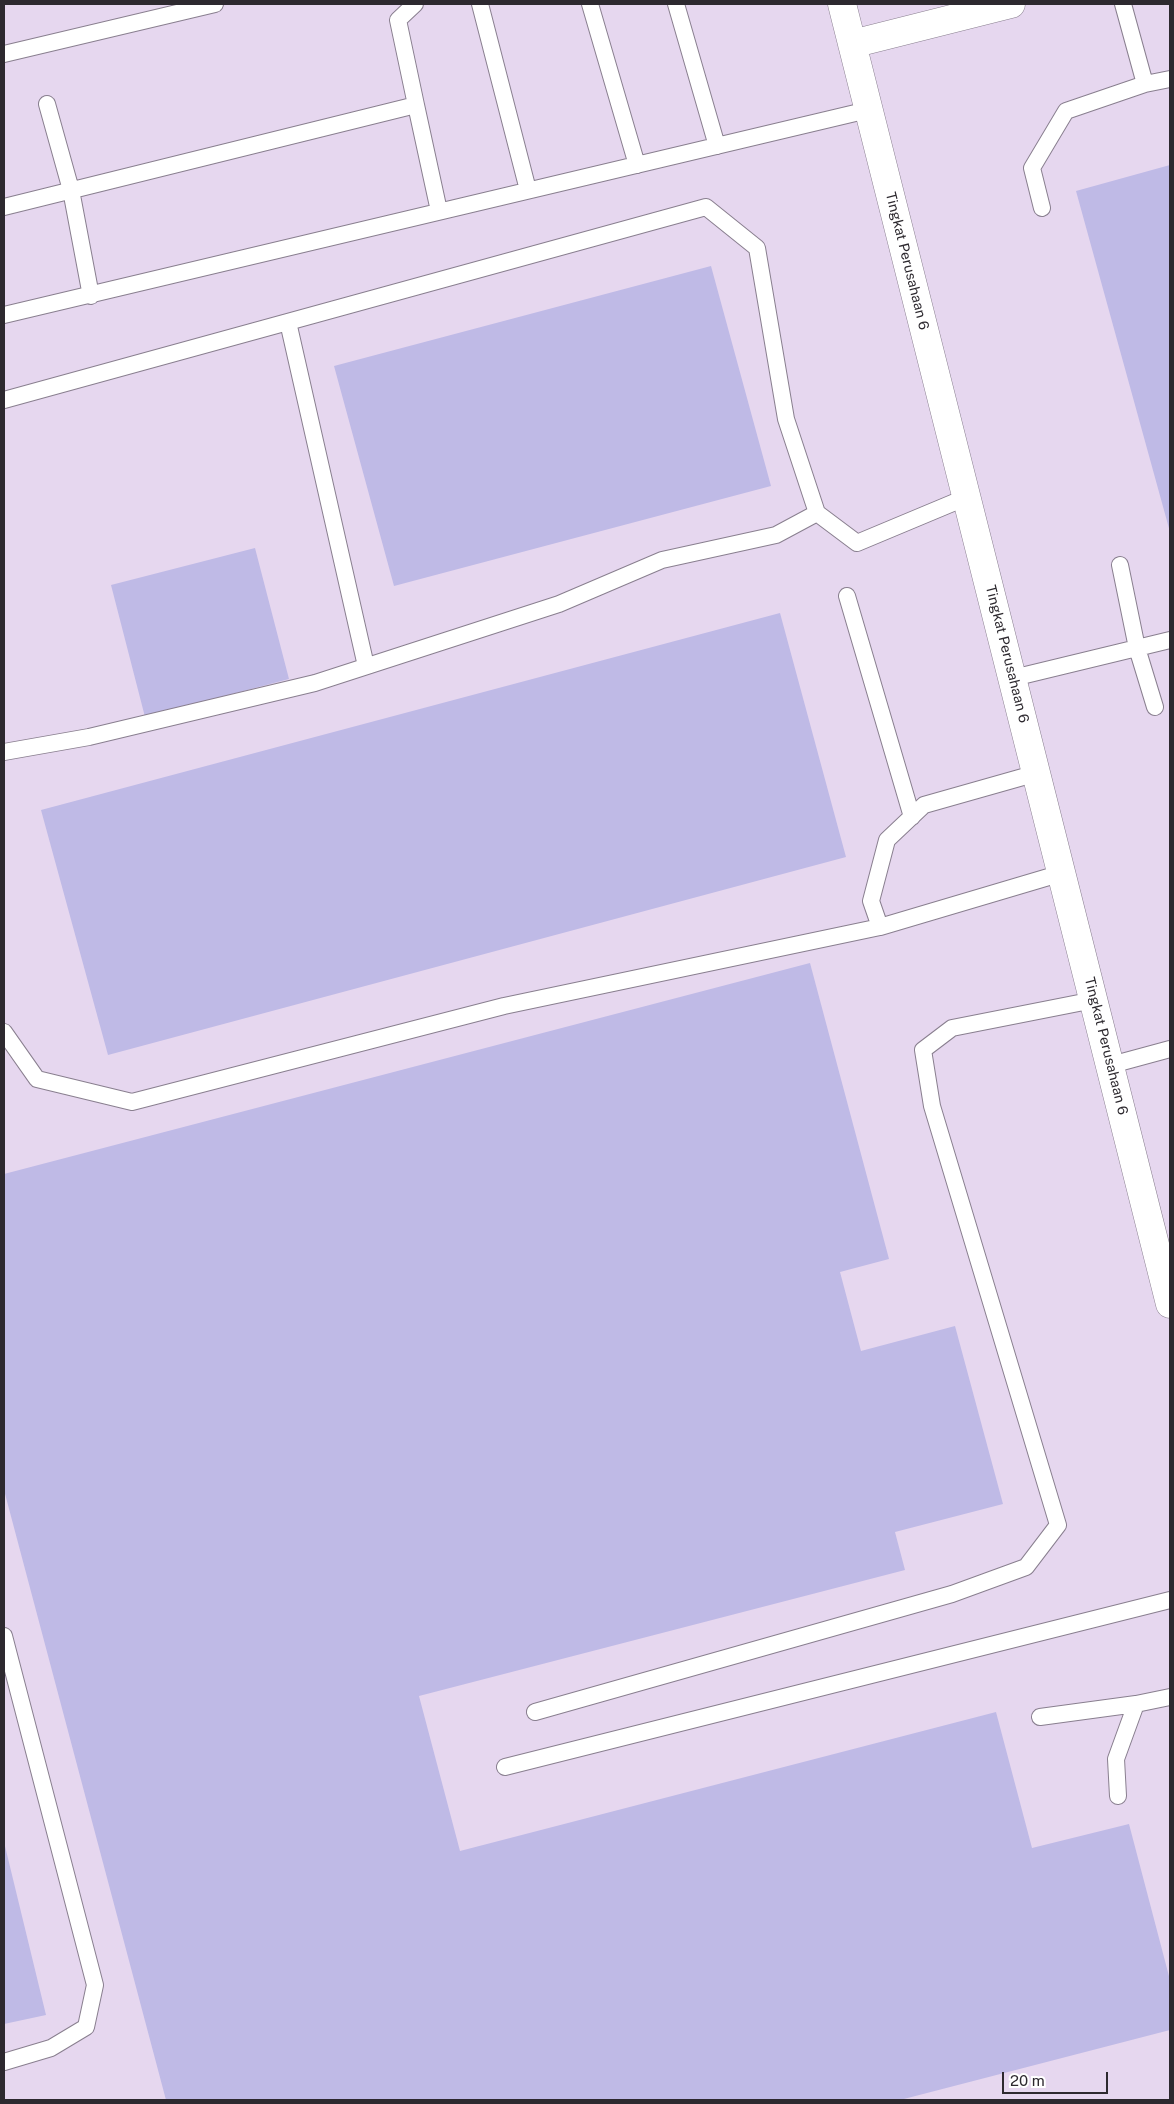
<!DOCTYPE html>
<html>
<head>
<meta charset="utf-8">
<style>
  body { margin:0 }
  #map { position:relative; width:1174px; height:2104px; overflow:hidden; background:#eee3f5; font-family:"Public Sans",sans-serif }
  canvas { display:block }
  .frame { position:absolute; inset:0; border:5px solid #2d292f; pointer-events:none }
  .scale { position:absolute; left:1002px; top:2072px; width:106px; height:22px; box-sizing:border-box; border:2px solid #2d292f; border-top:0; padding-left:6px; font-size:15px; line-height:18px; white-space:nowrap; color:#2d292f; -webkit-text-stroke:4px #fff; paint-order:stroke }
</style>
</head>
<body>
<div id="map">
<canvas width="1174" height="2104"></canvas>
<div class="frame"></div>
<div class="scale">20 m</div>
</div>
<script>
const g = document.querySelector('canvas').getContext('2d');
g.lineJoin = 'round';
function fillPath(path, color) { g.fillStyle = color; g.fill(path, 'evenodd'); }
const toPath = rows => new Path2D(rows.map(r => 'M' + r).join(''));
function stroke(path, color, width, dash) { g.strokeStyle = color; g.lineWidth = width; g.lineCap = dash ? 'butt' : 'round'; g.setLineDash(dash || []); g.stroke(path); }
function write(font, color, halo, rows, align = 'center') {
  g.font = font + ' "Public Sans",sans-serif'; g.lineWidth = 4.5; g.setLineDash([]); g.textBaseline = 'middle'; g.strokeStyle = halo; g.fillStyle = color; for (const [text, x, y, turn = 0] of rows) {
    g.save(); g.translate(x, y); g.rotate((+turn || 0) * Math.PI / 180); g.textAlign = isNaN(turn) ? turn : align; if (halo) g.strokeText(text, 0, 0); g.fillText(text, 0, 0); g.restore();
  }
}
const built = toPath([
  [4,4,1170,4,1170,2100,4,2100]
]);
const building = toPath([
  [1170,165,1170,532,1076,191],
  [711,266,771,486,394,586,334,366],
  [255,548,289,679,145,717,111,585],
  [780,613,846,857,108,1055,41,810],
  [810,963,889,1259,840,1272,861,1351,955,1326,1003,1504,895,1532,905,1570,419,1696,460,1851,996,1712,1032,1848,1129,1824,1170,1980,1170,2030,900,2100,166,2100,4,1490,4,1174],
  [4,1842,46,2015,4,2024]
]);
const service = toPath([
  [415,4,398,20,416,105],
  [480,4,528,190],
  [590,4,637,165],
  [676,4,717,146],
  [4,54,215,4],
  [1145,84,1170,79],
  [47,104,71,190,91,296],
  [4,207,416,105,439,211],
  [1042,208,1032,168,1066,111,1145,84,1123,4],
  [4,315,868,110],
  [288,322,366,666],
  [4,400,706,207,757,248,786,419,817,513,857,543,967,497],
  [1120,565,1137,648,1155,707],
  [847,596,912,817],
  [1013,678,1170,640],
  [4,752,89,737,315,683,559,604,662,560,776,535,817,513],
  [880,927,1062,873],
  [4,1032,37,1079,132,1102,504,1006,880,927,871,901,887,840,924,805,1037,773],
  [1111,1065,1170,1049],
  [4,1636,95,1985,86,2027,51,2048,4,2062],
  [535,1712,952,1594,1026,1567,1058,1525,932,1106,923,1050,952,1028,1094,1000],
  [1040,1717,1136,1704],
  [505,1767,1170,1600],
  [1118,1796,1116,1759,1136,1704,1170,1697]
]);
const minor = toPath([
  [842,4,1170,1304],
  [852,44,1011,4]
]);
const streetNames = [
  ["Tingkat Perusahaan 6",907,261,76],
  ["Tingkat Perusahaan 6",1007,654,76],
  ["Tingkat Perusahaan 6",1106,1046,76]
];
fillPath(built, '#e6d7ef');
fillPath(building, '#bfbae6');
stroke(service, '#897f8f', 18);
stroke(minor, '#897f8f', 29);
stroke(service, '#fff', 16);
stroke(minor, '#fff', 28);
write('14px', '#2d292f', '#fff', streetNames);
</script>
</body>
</html>
